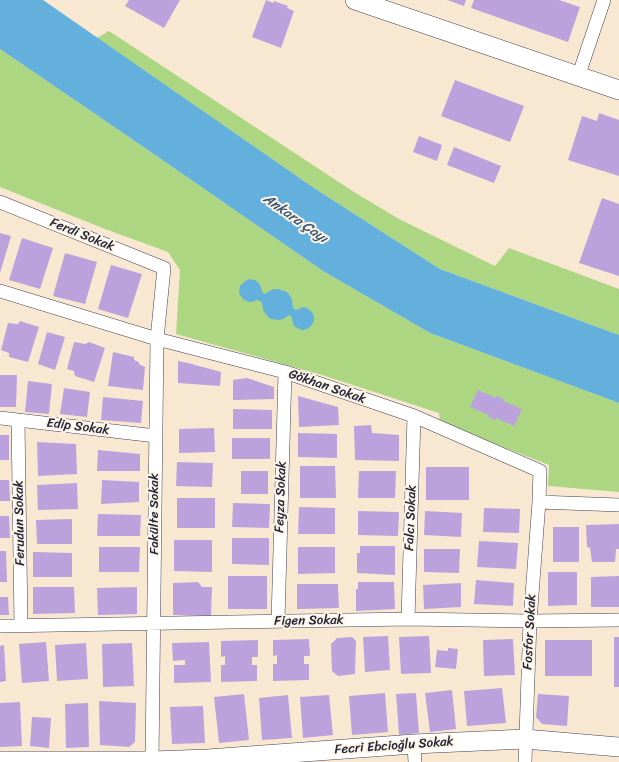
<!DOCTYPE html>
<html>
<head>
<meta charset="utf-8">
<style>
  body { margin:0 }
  canvas { display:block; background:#f8e8d1 }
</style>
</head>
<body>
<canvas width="619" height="762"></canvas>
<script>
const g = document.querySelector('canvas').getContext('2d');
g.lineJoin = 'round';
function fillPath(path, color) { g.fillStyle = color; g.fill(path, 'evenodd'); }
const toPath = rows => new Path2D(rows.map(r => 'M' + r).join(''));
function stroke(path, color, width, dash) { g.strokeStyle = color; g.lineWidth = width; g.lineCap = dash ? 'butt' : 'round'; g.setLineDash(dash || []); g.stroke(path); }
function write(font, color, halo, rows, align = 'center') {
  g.font = font + ' Sriracha,sans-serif'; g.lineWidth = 4; g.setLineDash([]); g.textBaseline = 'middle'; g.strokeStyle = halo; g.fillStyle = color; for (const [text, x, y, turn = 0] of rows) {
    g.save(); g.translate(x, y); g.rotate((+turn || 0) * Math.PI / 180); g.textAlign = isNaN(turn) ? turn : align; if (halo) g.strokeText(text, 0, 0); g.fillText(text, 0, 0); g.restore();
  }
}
const green = toPath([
  [109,31,354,192,399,219,495,266,509,248,619,289,619,335,440,269,314,188,97,38],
  [0,49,145,148,323,271,430,333,619,403,619,492,548,486,549,465,440,422,439,413,319,374,176,334,180,270,168,252,105,229,0,187]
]);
const water = toPath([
  [0,0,43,0,314,188,440,269,619,335,619,403,430,333,323,271,145,148,0,49],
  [249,279,255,280,258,282,261,287,262,292,265,294,271,290,275,289,279,289,287,292,292,299,293,308,296,310,304,307,307,308,312,312,314,317,314,320,312,325,307,329,302,330,299,329,294,326,292,320,292,317,289,315,283,319,279,320,271,319,268,317,263,310,262,302,257,300,252,302,249,302,244,300,240,295,239,292,240,286,244,282]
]);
const building = toPath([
  [129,0,180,0,164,28,125,6],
  [266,0,273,3,274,1,288,6,287,8,294,11,281,48,252,37],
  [447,0,466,0,464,6],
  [474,0,559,0,580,7,568,42,471,8],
  [455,80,524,106,510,142,441,116],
  [599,113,619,120,619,176,568,160,582,116,597,121],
  [419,136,442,145,437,161,413,152],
  [454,147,501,166,494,183,447,165],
  [602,198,619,204,619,276,579,263],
  [0,233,11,236,0,273],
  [22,238,53,248,40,289,9,280],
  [65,253,97,262,85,304,53,296],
  [111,265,142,274,128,318,98,309],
  [20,321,39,327,28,362,9,357,9,353,1,350,8,323,18,324],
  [47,332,65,337,55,370,38,364],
  [74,342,85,344,89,342,105,348,94,382,75,376,74,371,67,369],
  [113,352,134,357,134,360,139,362,139,364,145,367,143,390,108,386],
  [178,361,188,363,221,372,220,386,178,383],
  [0,375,17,375,16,407,0,407],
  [247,378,274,387,274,399,233,400,233,380],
  [28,381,52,384,49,414,25,412],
  [64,388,90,392,87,417,60,414],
  [478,390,496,398,497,396,504,399,503,401,522,409,514,426,496,418,495,420,488,417,489,415,470,407],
  [298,396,338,407,339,425,299,427],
  [103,397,143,401,141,423,101,420],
  [233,409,272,410,272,429,233,429],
  [371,425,372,433,399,435,399,461,355,460,354,426],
  [214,428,215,452,179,453,179,429],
  [298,433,337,434,337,458,298,457],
  [0,435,9,435,9,460,0,460],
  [232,438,270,438,270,459,232,459],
  [37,442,76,444,77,474,38,476],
  [98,450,140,454,140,471,97,471],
  [177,462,213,463,212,487,176,486],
  [300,466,335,466,336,498,300,498],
  [426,467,469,467,469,500,426,500],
  [241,471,268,471,268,494,241,494],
  [359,471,396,471,395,498,358,498],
  [0,480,9,480,10,501,0,501],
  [102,480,139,482,139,502,101,504],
  [77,483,78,509,38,510,37,485],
  [177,498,215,498,215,528,177,528],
  [233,503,270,504,269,528,232,527],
  [299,507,335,508,335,534,298,534],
  [484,508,520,509,519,533,483,532],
  [358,511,399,512,398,536,358,535],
  [425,511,462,513,461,537,424,535],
  [98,514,141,515,140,536,97,536],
  [0,516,9,516,10,538,0,538],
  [72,519,72,544,37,544,36,520],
  [619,524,619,549,616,549,615,562,592,562,590,548,587,547,586,525],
  [553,527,579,527,579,562,553,562],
  [232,538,269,538,269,565,232,564],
  [174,540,212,540,212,572,174,571],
  [479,541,518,543,516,569,477,567],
  [360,546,395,546,395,575,357,573,357,553,360,553],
  [99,547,140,547,139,572,99,572],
  [298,547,335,547,335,573,298,574],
  [424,549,460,549,459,573,424,572],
  [0,551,6,551,7,582,0,582],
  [33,552,72,553,72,577,33,577],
  [548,572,577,572,577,605,548,606],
  [228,576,267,576,267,609,228,609],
  [619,576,619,607,591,607,591,577],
  [476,580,514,583,513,606,474,604],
  [198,582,202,587,212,587,211,616,173,615,173,583],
  [358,582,394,582,395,609,356,611,356,589,358,589],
  [461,583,461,607,424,609,423,585],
  [297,584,338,584,339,608,297,609],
  [33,587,74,587,75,613,33,614],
  [137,587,137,614,98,615,97,588],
  [0,597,8,597,9,615,0,615],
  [388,636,390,670,365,672,363,637],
  [429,636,431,673,401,674,399,637],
  [352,637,356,641,355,674,338,676,332,671,331,644,337,638],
  [614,637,619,637,619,687,614,687],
  [309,639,310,656,304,656,304,664,309,664,309,680,273,681,273,664,277,664,277,655,273,656,273,640],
  [513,639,515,675,484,676,483,640],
  [258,640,258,657,252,657,252,665,257,665,257,681,221,682,221,665,225,665,225,656,221,657,221,641],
  [545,640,592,640,592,676,545,676],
  [46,642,49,681,22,683,19,644],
  [209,642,211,682,174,683,174,665,185,665,185,660,173,661,172,643],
  [86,643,88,679,57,681,55,645],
  [132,643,134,686,103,687,102,644],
  [4,645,6,681,0,682,0,646],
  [448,648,458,649,456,669,435,667,437,650,448,651],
  [502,688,506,723,467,726,464,691],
  [452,690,456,729,430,732,425,693],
  [385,693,388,732,352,735,349,696],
  [416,693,419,733,399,735,396,694],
  [244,694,249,740,219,743,214,697],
  [538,694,569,696,567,726,542,724,536,717],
  [288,695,292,738,262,740,259,698],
  [329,695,333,735,303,738,300,697],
  [99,701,136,703,135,742,129,747,100,745],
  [20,702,22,746,0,747,0,703],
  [88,703,89,747,66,748,65,704],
  [203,706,205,743,172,744,170,707],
  [32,717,51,718,49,748,30,746]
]);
const street = toPath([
  [578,77,604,0],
  [0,202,164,268,157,339,152,761],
  [0,291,157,339,285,372,414,416,540,471,539,502,619,505],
  [0,418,156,436],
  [18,420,21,626],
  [408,619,414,416],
  [278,621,285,372],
  [0,626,408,619,530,621,619,620],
  [414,744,415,762],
  [525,762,530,621,539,502]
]);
const secondary = toPath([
  [355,0,619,90],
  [0,761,152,761,208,759,414,744,525,739,619,747]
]);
const streetNames = [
  ["Ferdi Sokak",82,235,22],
  ["Gökhan Sokak",327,387,19],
  ["Edip Sokak",78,427,7],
  ["Feyza Sokak",281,497,-88],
  ["Fakülte Sokak",155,514,-90],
  ["Falcı Sokak",411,518,-88],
  ["Ferudun Sokak",20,523,-91],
  ["Figen Sokak",309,621,-1],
  ["Fosfor Sokak",530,632,-87],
  ["Fecri Ebcioğlu Sokak",394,746,-4]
];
const waterNames = [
  ["Ankara Çayı",295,219,35]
];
fillPath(green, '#add682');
fillPath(water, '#64b0dd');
fillPath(building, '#bca2dc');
stroke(street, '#424052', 14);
stroke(secondary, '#424052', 20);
stroke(street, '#fff', 13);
stroke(secondary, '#fff', 19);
write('13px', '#22223b', '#fcf5e5', streetNames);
write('italic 14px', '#395474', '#fcf5e5', waterNames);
</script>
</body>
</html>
